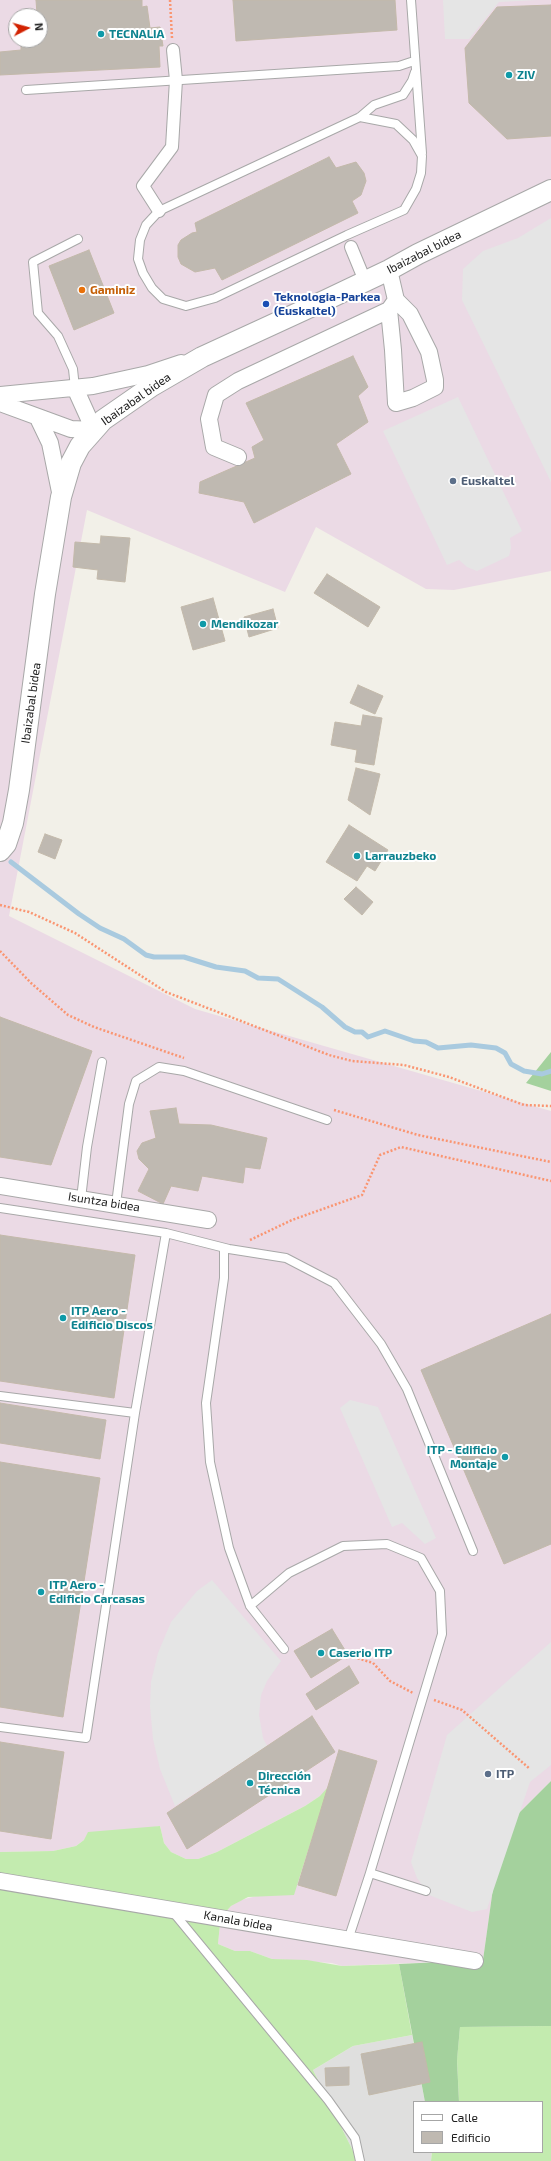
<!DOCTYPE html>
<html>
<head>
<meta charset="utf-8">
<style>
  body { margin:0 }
  #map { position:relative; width:551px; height:2161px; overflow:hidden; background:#f2f0e8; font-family:"Exo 2",sans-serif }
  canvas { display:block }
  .legend { position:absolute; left:413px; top:2101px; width:130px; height:52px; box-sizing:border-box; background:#fff; border:1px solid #a6a6a6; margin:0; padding:5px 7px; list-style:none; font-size:12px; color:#212121 }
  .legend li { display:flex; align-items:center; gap:8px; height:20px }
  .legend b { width:20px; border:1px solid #a6a6a6 }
  .north { position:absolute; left:8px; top:8px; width:40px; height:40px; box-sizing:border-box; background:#fff; border:1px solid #a6a6a6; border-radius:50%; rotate:84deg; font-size:11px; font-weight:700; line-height:16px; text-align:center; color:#212121 }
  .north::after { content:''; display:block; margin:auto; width:14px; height:18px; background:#d22201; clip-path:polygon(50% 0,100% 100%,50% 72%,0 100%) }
</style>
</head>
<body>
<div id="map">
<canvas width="551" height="2161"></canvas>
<ul class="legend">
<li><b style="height:5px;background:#fff"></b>Calle</li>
<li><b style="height:11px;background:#bfb9b1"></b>Edificio</li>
</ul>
<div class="north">N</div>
</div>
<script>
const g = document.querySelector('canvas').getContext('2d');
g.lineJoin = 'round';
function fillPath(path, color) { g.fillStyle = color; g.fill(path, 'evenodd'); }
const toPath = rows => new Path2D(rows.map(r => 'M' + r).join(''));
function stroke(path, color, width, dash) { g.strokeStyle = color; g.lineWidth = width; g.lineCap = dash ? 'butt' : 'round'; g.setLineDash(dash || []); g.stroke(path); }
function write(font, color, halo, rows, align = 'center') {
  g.font = font + ' "Exo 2",sans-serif'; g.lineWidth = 4; g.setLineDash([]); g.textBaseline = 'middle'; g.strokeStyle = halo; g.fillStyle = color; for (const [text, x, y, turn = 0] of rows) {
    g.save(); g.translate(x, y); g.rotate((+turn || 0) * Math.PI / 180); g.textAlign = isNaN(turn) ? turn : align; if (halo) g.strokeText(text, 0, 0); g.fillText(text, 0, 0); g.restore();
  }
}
const residential = toPath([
  [412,2035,425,2102,414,2102,414,2152,432,2152,431,2161,356,2161,355,2155,313,2070,353,2046]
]);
const industrial = toPath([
  [0,0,551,0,551,571,454,590,426,589,316,527,285,592,87,510,9,916,195,1009,551,1111,551,1781,501,1831,483,1960,342,1966,332,1963,272,1959,250,1951,235,1951,218,1944,220,1924,223,1915,231,1906,241,1900,261,1895,320,1796,305,1806,217,1852,198,1859,186,1859,171,1852,164,1843,160,1826,84,1840,76,1846,53,1851,0,1852],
  [16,16,40,16,40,40,16,40]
]);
const grass = toPath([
  [328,1787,294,1895,248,1897,231,1906,223,1915,220,1924,218,1944,235,1951,250,1951,272,1959,307,1960,342,1966,399,1964,412,2035,353,2046,313,2070,355,2155,356,2161,0,2161,0,1852,53,1851,76,1846,84,1840,88,1832,160,1826,164,1843,171,1852,186,1859,198,1859,217,1852,305,1806,320,1796],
  [551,2026,551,2161,431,2161,432,2152,542,2152,542,2102,459,2102,457,2059,460,2027]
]);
const forest = toPath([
  [551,1052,551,1091,526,1083],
  [551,1781,551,2026,460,2027,457,2060,459,2102,425,2102,399,1964,483,1960,501,1831]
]);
const parking = toPath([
  [443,0,538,0,499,2,469,39,445,39],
  [551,218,551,482,462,300,463,269,483,251,518,238],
  [458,397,522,531,510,538,511,548,509,556,477,571,467,567,459,560,447,565,383,431],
  [350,1400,378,1407,436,1538,425,1544,402,1523,392,1527,340,1408],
  [212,1580,281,1661,267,1681,261,1695,259,1715,263,1738,267,1746,175,1806,160,1769,153,1739,150,1706,151,1682,158,1653,171,1622,197,1591],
  [551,1642,551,1765,530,1782,487,1909,472,1912,429,1895,417,1878,411,1862,447,1735]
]);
const stream = toPath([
  [11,862,79,914,100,928,124,939,146,955,154,957,184,957,216,967,245,971,258,978,278,979,322,1007,345,1027,355,1032,362,1032,368,1037,385,1031,414,1041,426,1042,438,1048,471,1045,496,1048,505,1053,511,1064,524,1071,542,1074,551,1071]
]);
const building = toPath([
  [36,0,142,0,142,7,147,6,150,28,160,27,163,46,159,46,160,67,0,75,0,52,21,50,21,40,40,40,40,16,31,15,37,14,36,0],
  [233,0,395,0,397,30,236,41,233,0],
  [551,5,551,136,507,139,469,103,465,48,497,7,551,5],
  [329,157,336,168,356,162,364,173,366,181,361,195,352,201,358,213,222,280,215,268,195,272,181,264,178,257,178,245,181,240,192,233,197,232,195,223,329,157],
  [89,250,114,313,74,330,49,266,89,250],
  [353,356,368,387,358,396,368,422,336,444,351,474,254,523,244,502,199,493,200,482,255,458,252,447,264,440,246,403,353,356],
  [101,536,130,538,125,582,97,579,98,570,73,567,75,542,100,544,101,536],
  [327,574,380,607,368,627,314,593,327,574],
  [213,598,225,641,193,650,181,607,213,598],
  [273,609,278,628,249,637,244,617,273,609],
  [358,685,383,696,375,714,350,703,358,685],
  [363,715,382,718,374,765,355,762,357,750,331,745,335,722,361,726,363,715],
  [356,768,380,774,370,815,348,800,356,768],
  [349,825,388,850,375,871,367,866,357,881,326,862,349,825],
  [45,834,62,840,55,859,38,852,45,834],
  [356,887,373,902,362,915,344,899,356,887],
  [0,1017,92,1051,51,1165,0,1157,0,1017],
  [176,1108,179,1124,211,1125,267,1138,260,1169,245,1167,243,1183,202,1176,198,1191,171,1186,163,1204,138,1191,149,1169,139,1159,137,1151,142,1143,156,1138,150,1111,176,1108],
  [0,1235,135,1255,114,1398,0,1381,0,1235],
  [551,1314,551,1544,504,1564,421,1370,551,1314],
  [0,1403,106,1420,100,1459,0,1443,0,1403],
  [0,1462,100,1478,63,1717,0,1707,0,1462],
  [332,1629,348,1655,311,1678,294,1651,332,1629],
  [349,1666,359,1683,316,1710,306,1694,349,1666],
  [312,1716,335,1752,187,1849,167,1813,312,1716],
  [0,1742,64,1752,51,1839,0,1831,0,1742],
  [339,1750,377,1761,336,1896,298,1885,339,1750],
  [422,2042,430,2082,369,2095,361,2054,422,2042],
  [349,2067,349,2085,326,2086,325,2068,349,2067]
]);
const path = toPath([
  [170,0,172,38],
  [0,905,29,912,75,933,166,992,329,1055,352,1061,404,1065,449,1077,524,1105,551,1106],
  [0,951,31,983,68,1015,94,1027,184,1058],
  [334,1110,418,1135,551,1162],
  [250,1240,292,1220,362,1195,380,1155,401,1147,551,1181],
  [346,1658,354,1657,373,1663,390,1681,413,1693],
  [434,1700,462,1710,530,1769]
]);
const service = toPath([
  [411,0,422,153],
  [26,90,399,66,414,61],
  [360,117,396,124,413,140,422,156,421,173,416,189,404,210,347,235,215,298,186,306,163,299,152,288,143,273,138,259,140,240,146,225,159,211,360,117,374,105,403,95,412,81,415,72],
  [75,388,73,369,58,336,38,313,33,262,78,239],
  [81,1199,87,1147,102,1062],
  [116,1204,129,1104,136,1081,159,1067,184,1071,327,1120],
  [0,1208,166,1233,135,1413,86,1738,0,1727],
  [166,1233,229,1249,286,1258,334,1283,381,1344,407,1389,473,1551],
  [224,1248,224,1278,206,1403,210,1462,229,1548,250,1606,284,1649],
  [0,1396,135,1413],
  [250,1606,289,1573,343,1546,387,1544,421,1558,440,1591,442,1634,370,1873,426,1891],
  [173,1912,328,2100,355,2138,360,2161],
  [348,1940,370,1873]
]);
const pedestrian = toPath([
  [159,211,143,186,172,147,176,80,173,50],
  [351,247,365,281]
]);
const minor = toPath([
  [389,270,396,300,410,314,429,352,435,380,435,387,413,398,396,403,393,350,389,310,396,300],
  [0,395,93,386,148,374,181,363],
  [0,403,71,429,94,430,75,388],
  [38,418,50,443,61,497],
  [238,457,214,447,209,419,216,395,238,381,389,310],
  [0,1186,208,1220],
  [0,1881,475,1961]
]);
const tertiary = toPath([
  [0,851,6,844,13,823,19,790,45,594,61,497,71,463,80,446,103,420,152,386,202,357,328,299,389,270,418,254,551,190]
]);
const markers = [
  [101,34,4,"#0f9aa8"],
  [509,75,4,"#0f9aa8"],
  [82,290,4,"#e8710a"],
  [266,304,4,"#1a4fb4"],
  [453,481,4,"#5c6f8a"],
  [203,624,4,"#0f9aa8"],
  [357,856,4,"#0f9aa8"],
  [63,1318,4,"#0f9aa8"],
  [505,1457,4,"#0f9aa8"],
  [41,1592,4,"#0f9aa8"],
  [321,1653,4,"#0f9aa8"],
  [488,1774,4,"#5c6f8a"],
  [250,1783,4,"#0f9aa8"]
];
const cultureNames = [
  ["TECNALIA",109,34],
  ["ZIV",517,75],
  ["Mendikozar",211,624],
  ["Larrauzbeko",365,856],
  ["ITP Aero -",71,1311],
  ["Edificio Discos",71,1325],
  ["ITP - Edificio",497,1450,"right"],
  ["Montaje",497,1464,"right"],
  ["ITP Aero -",49,1585],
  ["Edificio Carcasas",49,1599],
  ["Caserio ITP",329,1653],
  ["Dirección",258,1776],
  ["Técnica",258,1790]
];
const streetNames = [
  ["Ibaizabal bidea",424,252,-27],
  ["Ibaizabal bidea",136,399,-35],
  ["Ibaizabal bidea",31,703,-82],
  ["Isuntza bidea",104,1202,9],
  ["Kanala bidea",238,1921,10]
];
const foodNames = [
  ["Gaminiz",90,290]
];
const transitNames = [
  ["Teknologia-Parkea",274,297],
  ["(Euskaltel)",274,311]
];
const serviceNames = [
  ["Euskaltel",461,481],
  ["ITP",496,1774]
];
fillPath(residential, '#dfdfde');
fillPath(industrial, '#ebdae5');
fillPath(grass, '#c3ebaf');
fillPath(forest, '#a4d19d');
fillPath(parking, '#e5e5e5');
stroke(stream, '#a9cadf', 5);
fillPath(building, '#bfb9b1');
stroke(building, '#c3b9aa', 1);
stroke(service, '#a8a8a8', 10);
stroke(pedestrian, '#a8a8a8', 14);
stroke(minor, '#a8a8a8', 18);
stroke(tertiary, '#a8a8a8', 22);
stroke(path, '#fa9571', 2.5, [2, 2]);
stroke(service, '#fff', 8);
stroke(pedestrian, '#fff', 12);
stroke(minor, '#fff', 16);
stroke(tertiary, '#fff', 20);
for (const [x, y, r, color] of markers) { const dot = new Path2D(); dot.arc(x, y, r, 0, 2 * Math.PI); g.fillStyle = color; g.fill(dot); stroke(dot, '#fff', 1.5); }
write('bold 12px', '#0d838f', '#fff', cultureNames, 'left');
write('12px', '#212121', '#fff', streetNames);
write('bold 12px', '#c56008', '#fff', foodNames, 'left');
write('bold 12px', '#164399', '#fff', transitNames, 'left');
write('bold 12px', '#4e5e75', '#fff', serviceNames, 'left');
</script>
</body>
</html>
